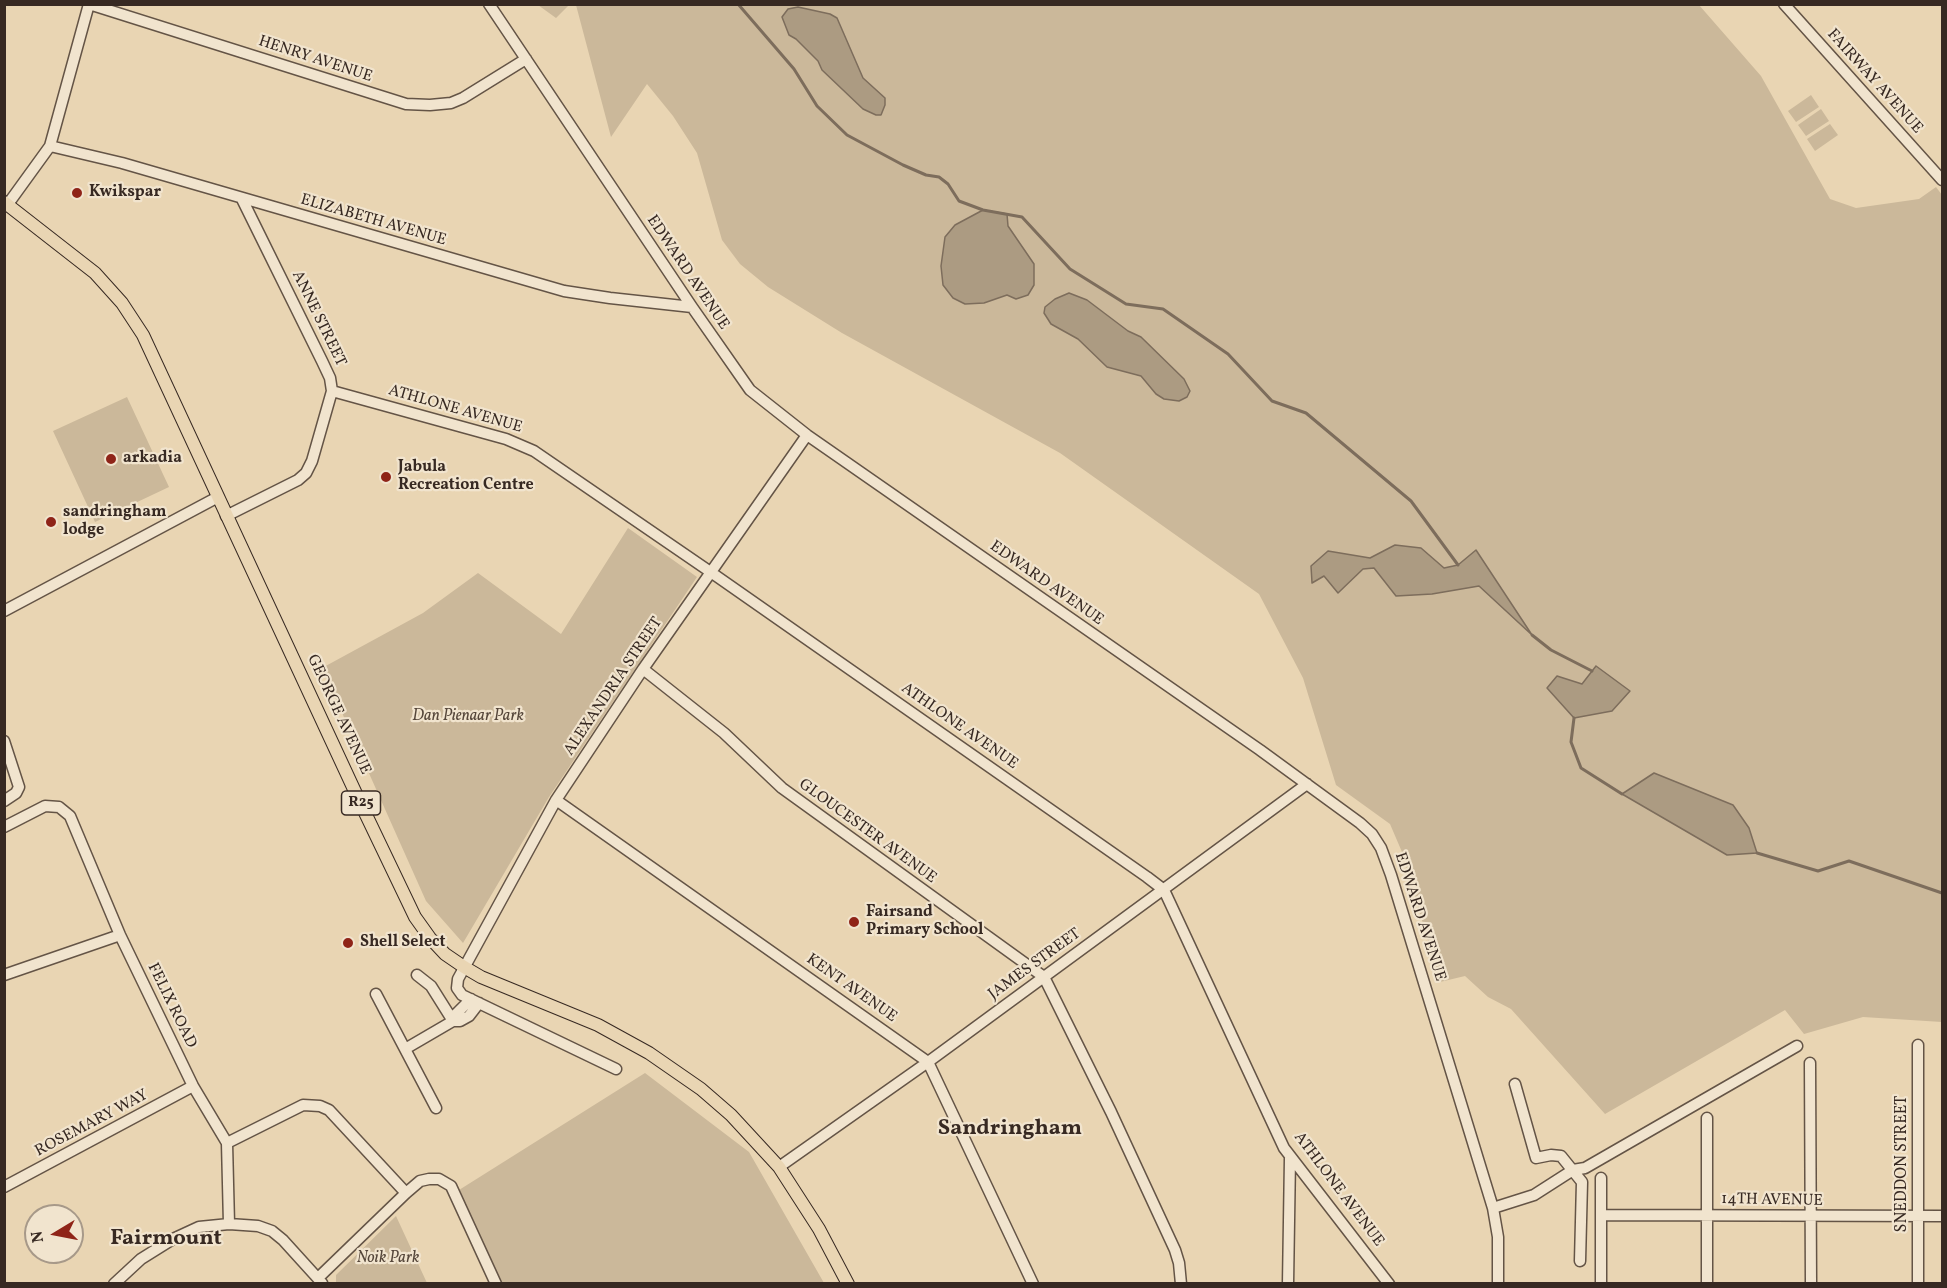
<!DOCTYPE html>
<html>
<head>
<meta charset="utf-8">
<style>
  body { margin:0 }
  #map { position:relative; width:1947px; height:1288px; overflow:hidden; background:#e9d5b3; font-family:Vollkorn,serif }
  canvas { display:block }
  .frame { position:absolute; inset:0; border:6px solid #372922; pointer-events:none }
  .north { position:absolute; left:24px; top:1204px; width:60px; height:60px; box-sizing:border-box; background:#f1e4ce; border:2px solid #a79989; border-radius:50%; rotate:260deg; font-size:16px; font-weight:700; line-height:24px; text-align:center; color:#372922 }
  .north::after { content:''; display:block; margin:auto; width:21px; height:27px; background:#8f2418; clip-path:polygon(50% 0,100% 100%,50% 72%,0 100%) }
</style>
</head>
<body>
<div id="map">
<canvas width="1947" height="1288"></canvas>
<div class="frame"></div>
<div class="north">N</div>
</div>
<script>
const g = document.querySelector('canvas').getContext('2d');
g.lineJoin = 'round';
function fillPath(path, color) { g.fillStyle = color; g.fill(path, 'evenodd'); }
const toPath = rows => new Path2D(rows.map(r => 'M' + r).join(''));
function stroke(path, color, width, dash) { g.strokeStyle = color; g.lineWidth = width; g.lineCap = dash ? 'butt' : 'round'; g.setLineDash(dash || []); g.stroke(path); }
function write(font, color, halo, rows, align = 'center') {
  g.font = font + ' Vollkorn,serif'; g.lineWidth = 4.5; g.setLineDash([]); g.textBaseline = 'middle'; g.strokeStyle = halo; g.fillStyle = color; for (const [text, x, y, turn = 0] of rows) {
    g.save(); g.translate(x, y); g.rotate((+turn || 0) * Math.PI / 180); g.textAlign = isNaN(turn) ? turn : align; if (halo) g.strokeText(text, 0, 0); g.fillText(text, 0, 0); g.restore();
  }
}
const green = toPath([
  [538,5,569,5,556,18],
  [576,5,1699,5,1761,76,1830,199,1856,208,1919,199,1936,187,1942,195,1942,1022,1863,1017,1804,1034,1785,1010,1605,1114,1511,1009,1488,997,1465,976,1440,982,1402,852,1390,824,1336,785,1303,678,1259,594,1060,453,842,333,768,287,740,264,722,240,697,153,673,116,647,84,611,137],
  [1811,95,1819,107,1796,122,1788,111],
  [1821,109,1829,121,1806,136,1798,125],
  [1830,124,1838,135,1815,151,1807,139],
  [127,397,169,487,95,522,53,431],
  [628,528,697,577,549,797,463,943,426,901,322,668,423,613,478,573,561,634],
  [645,1073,749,1152,824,1283,502,1283,459,1190],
  [396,1216,427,1283,336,1283,336,1275]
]);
const water = toPath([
  [798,7,830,14,837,18,863,78,885,98,885,105,881,115,876,115,863,109,822,70,818,61,796,39,789,35,782,17,788,9,798,7],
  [983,210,1007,214,1008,226,1034,264,1034,285,1028,295,1016,299,1007,295,984,303,965,304,953,298,943,285,941,266,945,237,955,225,983,210],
  [1069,293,1087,300,1128,331,1141,337,1184,379,1190,391,1187,397,1179,401,1164,399,1156,394,1141,376,1107,367,1078,339,1051,324,1044,313,1045,307,1055,299,1069,293],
  [1395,545,1421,548,1444,568,1458,565,1476,550,1532,635,1479,586,1432,594,1396,596,1374,568,1363,569,1338,593,1324,576,1312,583,1311,566,1328,551,1370,558,1395,545],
  [1596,666,1630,691,1612,711,1574,718,1547,688,1557,676,1582,684,1596,666],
  [1654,773,1733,805,1749,828,1757,853,1727,855,1622,794,1654,773]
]);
const stream = toPath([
  [738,4,794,69,817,106,847,135,903,165,926,175,939,177,948,184,959,201,983,210,1022,217,1070,269,1126,304,1163,309,1228,354,1272,401,1306,413,1411,501,1458,565],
  [1532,635,1551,650,1592,671],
  [1574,718,1571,742,1581,768,1622,794],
  [1757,853,1818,871,1849,861,1942,893]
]);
const minor = toPath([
  [489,4,692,307,750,390,807,435,1260,750,1360,823,1372,834,1381,848,1391,875,1493,1208,1498,1237,1498,1284],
  [1784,4,1942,180],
  [50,146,122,163,564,291,610,298,692,307],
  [8,204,50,146,89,4,406,104,430,105,451,103,463,98,526,59],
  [332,391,506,439,534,451,712,573,1147,877,1164,890,1284,1148,1389,1284],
  [226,516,298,480,306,473,312,461,332,391,330,378,322,361,242,199],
  [4,611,218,497],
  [643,669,724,733,782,788,1044,977,1111,1112,1175,1250,1179,1263,1181,1284],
  [4,741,19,787,16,793,4,801],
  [556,800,928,1062,1033,1284],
  [4,827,45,806,59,807,70,816,120,935,193,1086,227,1143,229,1224],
  [4,975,120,935],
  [417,975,431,986,453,1021],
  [376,994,436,1108],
  [453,1021,456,1014,471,999],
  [1918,1045,1918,1284],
  [405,1049,453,1021,460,1021,469,1016,479,1003],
  [1810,1063,1811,1284],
  [616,1069,462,995,457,988,458,979,556,800,643,669,807,435],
  [1515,1084,1536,1158,1551,1155,1561,1156,1582,1182,1580,1261],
  [227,1143,303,1105,320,1106,329,1110,406,1193],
  [779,1167,928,1062,1307,784],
  [1601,1178,1601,1284],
  [4,1187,193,1086],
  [1493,1208,1534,1195,1573,1170,1585,1168,1797,1046],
  [1601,1215,1942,1216],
  [318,1278,406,1193,420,1181,429,1179,439,1179,451,1186,496,1284],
  [114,1284,141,1259,173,1239,199,1227,229,1224,258,1226,272,1231,283,1240,322,1283],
  [1288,1284,1290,1158],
  [1707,1284,1707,1118]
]);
const major = toPath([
  [4,202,95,273,122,303,143,335,358,798,415,917,430,938,445,954,464,967,481,977,598,1025,649,1053,701,1089,731,1115,779,1167,819,1229,848,1284]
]);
const markers = [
  [77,193,6,"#8f2418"],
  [111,459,6,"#8f2418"],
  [386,477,6,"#8f2418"],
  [51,522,6,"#8f2418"],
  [854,922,6,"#8f2418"],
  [348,943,6,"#8f2418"]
];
const shields = [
  [361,803,39]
];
const shieldNames = [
  ["R25",361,803]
];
const streetNames = [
  ["HENRY AVENUE",315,60,18],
  ["FAIRWAY AVENUE",1874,82,48],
  ["ELIZABETH AVENUE",373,221,16],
  ["EDWARD AVENUE",687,273,56],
  ["ANNE STREET",318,319,64],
  ["ATHLONE AVENUE",455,410,16],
  ["EDWARD AVENUE",1046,584,35],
  ["ALEXANDRIA STREET",614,687,-56],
  ["GEORGE AVENUE",338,715,65],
  ["ATHLONE AVENUE",959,727,35],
  ["GLOUCESTER AVENUE",867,832,36],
  ["EDWARD AVENUE",1419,917,72],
  ["JAMES STREET",1035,965,-36],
  ["KENT AVENUE",851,989,35],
  ["FELIX ROAD",171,1006,64],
  ["ROSEMARY WAY",92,1124,-28],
  ["SNEDDON STREET",1903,1164,-90],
  ["ATHLONE AVENUE",1338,1190,53],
  ["14TH AVENUE",1772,1201,1]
];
const poiNames = [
  ["Kwikspar",89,193],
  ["arkadia",123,459],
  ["Jabula",398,468],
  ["Recreation Centre",398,486],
  ["sandringham",63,513],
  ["lodge",63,531],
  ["Fairsand",866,913],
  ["Primary School",866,931],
  ["Shell Select",360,943]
];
const parkNames = [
  ["Dan Pienaar Park",468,717],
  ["Noik Park",388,1259]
];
const districtNames = [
  ["Sandringham",1010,1130],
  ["Fairmount",166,1240]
];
fillPath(green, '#cbb89a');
fillPath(water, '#ac9b82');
stroke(water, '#7d6d5c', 1.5);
stroke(stream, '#7d6d5c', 3);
stroke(minor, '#645446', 13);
stroke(major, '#372922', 14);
stroke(minor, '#f1e4ce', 10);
stroke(major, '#e9d5b3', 12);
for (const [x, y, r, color] of markers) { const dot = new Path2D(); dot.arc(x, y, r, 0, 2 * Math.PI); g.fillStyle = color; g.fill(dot); stroke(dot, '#f1e4ce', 2); }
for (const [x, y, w] of shields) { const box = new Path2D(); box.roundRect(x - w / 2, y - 12, w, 24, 4.5); g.fillStyle = '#f1e4ce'; g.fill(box); stroke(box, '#372922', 1.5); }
write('bold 15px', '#372922', null, shieldNames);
write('16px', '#372922', '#f1e4ce', streetNames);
write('bold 16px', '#372922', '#f1e4ce', poiNames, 'left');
write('italic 16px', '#55463a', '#f1e4ce', parkNames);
write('bold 22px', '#372922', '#f1e4ce', districtNames);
</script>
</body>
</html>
